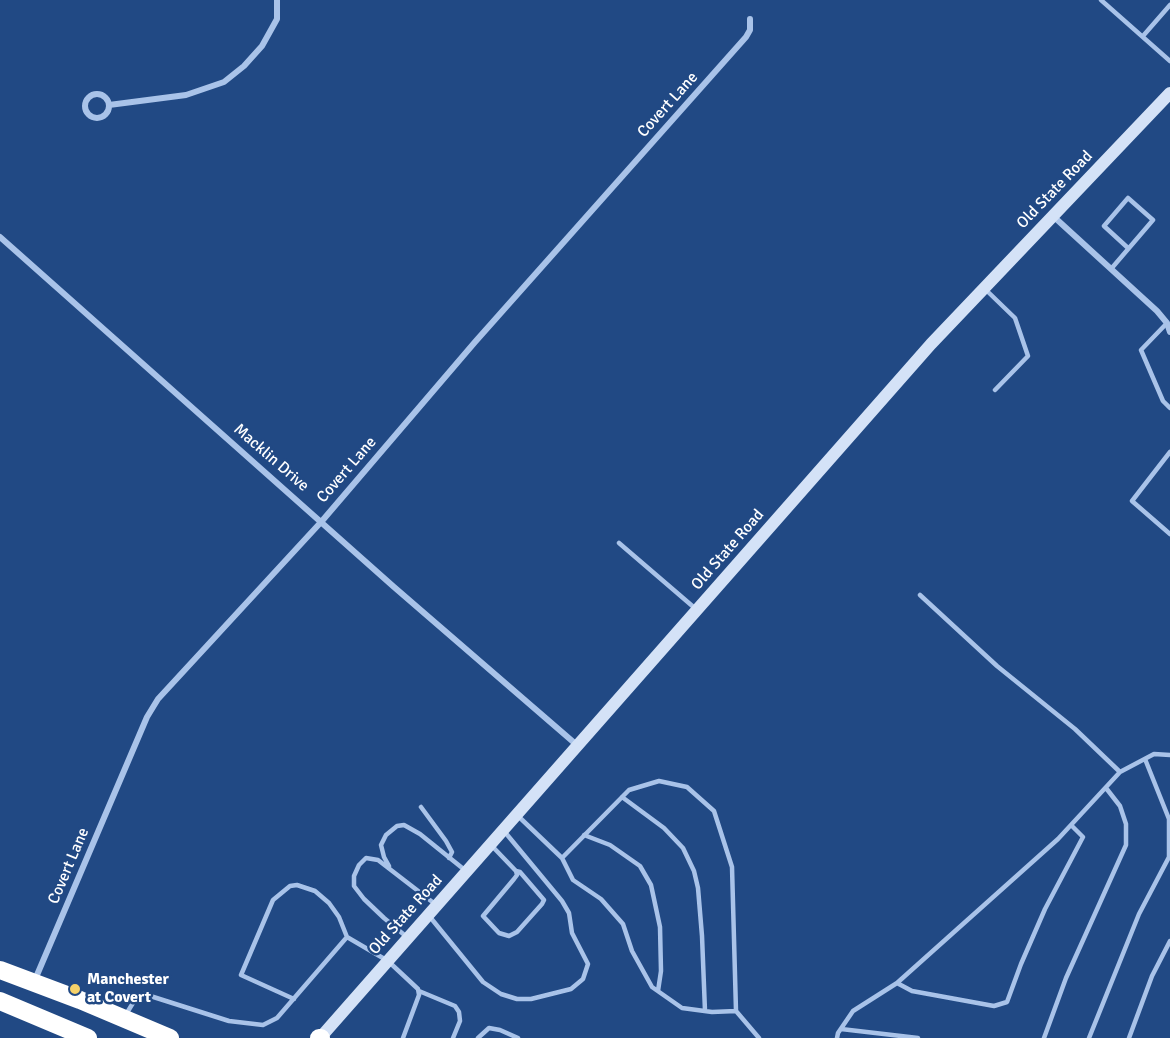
<!DOCTYPE html>
<html>
<head>
<meta charset="utf-8">
<style>
  body { margin:0 }
  canvas { display:block; background:#214984 }
</style>
</head>
<body>
<canvas width="1170" height="1038"></canvas>
<script>
const g = document.querySelector('canvas').getContext('2d');
g.lineJoin = 'round';
const toPath = rows => new Path2D(rows.map(r => 'M' + r).join(''));
function stroke(path, color, width, dash) { g.strokeStyle = color; g.lineWidth = width; g.lineCap = dash ? 'butt' : 'round'; g.setLineDash(dash || []); g.stroke(path); }
function write(font, color, halo, rows, align = 'center') {
  g.font = font + ' Signika,sans-serif'; g.lineWidth = 5; g.setLineDash([]); g.textBaseline = 'middle'; g.strokeStyle = halo; g.fillStyle = color; for (const [text, x, y, turn = 0] of rows) {
    g.save(); g.translate(x, y); g.rotate((+turn || 0) * Math.PI / 180); g.textAlign = isNaN(turn) ? turn : align; if (halo) g.strokeText(text, 0, 0); g.fillText(text, 0, 0); g.restore();
  }
}
const lane = toPath([
  [1101,0,1170,61],
  [1143,36,1170,5],
  [1111,269,1153,220,1128,198,1104,226,1128,248],
  [986,290,1015,318,1028,356,995,390],
  [1167,323,1141,350,1163,401,1170,408],
  [1170,452,1132,501,1170,534],
  [619,543,697,610],
  [920,595,997,666,1075,729,1120,772],
  [622,797,664,828,683,848,694,871,698,888,702,936,705,1011],
  [421,807,446,841,452,852,449,858],
  [517,815,562,858,573,880,601,899,623,924,632,951,652,987,682,1008,712,1012,736,1011,759,1038],
  [584,835,610,845,640,866,651,885,660,927,661,971,658,991],
  [491,845,516,871,520,872,544,900,542,904,517,932,509,936,499,933,483,916,514,879,517,875,516,871],
  [562,858,629,790,659,781,687,787,714,811,732,867,736,1011],
  [389,866,384,857,381,845,386,835,397,826,404,825,420,834,466,871],
  [430,917,483,982,501,994,517,999,531,999,571,989,583,979,588,964,572,933,569,913,562,901,504,831],
  [408,938,384,918,364,899,354,886,354,876,359,865,366,858,378,860,435,904],
  [897,983,912,991,994,1006,1007,1002,1021,964,1045,909,1083,837,1071,825],
  [419,991,455,1006,459,1012,460,1021,453,1038],
  [294,999,241,975,273,900,290,886,297,885,315,891,329,903,339,917,347,937],
  [125,1016,136,998,144,994,229,1021,263,1025,277,1018,347,937,388,961,418,989,419,995,403,1038],
  [841,1029,918,1038],
  [478,1038,489,1028,500,1030,518,1038],
  [837,1038,838,1033,853,1011,897,983,1058,839,1120,772,1154,754,1170,755],
  [1044,1038,1066,978,1126,845,1126,824,1120,806,1106,788],
  [1089,1038,1139,914,1169,857,1169,819,1145,759],
  [1129,1038,1152,976,1170,941]
]);
const street = toPath([
  '85 106a12 12 0 1 1 24 0a12 12 0 1 1-24 0Z',
  [109,105,186,95,224,82,244,66,262,46,277,19,277,0],
  [1053,216,1157,311,1167,323,1170,332],
  [0,237,394,587,578,746],
  [34,982,147,717,158,699,322,521,475,342,746,37,750,30,750,19]
]);
const secondary = toPath([
  [320,1038,931,344,1170,93]
]);
const highway = toPath([
  [0,970,80,1000,170,1038],
  [0,1001,88,1038],
  [319,1038,321,1038]
]);
const markers = [
  [75,989,6,"#f6d26a"]
];
const streetNames = [
  ["Covert Lane",668,105,-48],
  ["Old State Road",1055,190,-46],
  ["Macklin Drive",271,458,41],
  ["Covert Lane",347,470,-49],
  ["Old State Road",728,550,-49],
  ["Covert Lane",69,866,-67],
  ["Old State Road",406,915,-48]
];
const poiNames = [
  ["Manchester",87,980],
  ["at Covert",87,998]
];
stroke(lane, '#a9c3e9', 4.5);
stroke(street, '#a9c3e9', 6);
stroke(secondary, '#d4e2f7', 12);
stroke(highway, '#fff', 18);
for (const [x, y, r, color] of markers) { const dot = new Path2D(); dot.arc(x, y, r, 0, 2 * Math.PI); g.fillStyle = color; g.fill(dot); stroke(dot, '#214984', 2); }
write('16px', '#fff', '#214984', streetNames);
write('bold 16px', '#fff', '#214984', poiNames, 'left');
</script>
</body>
</html>
